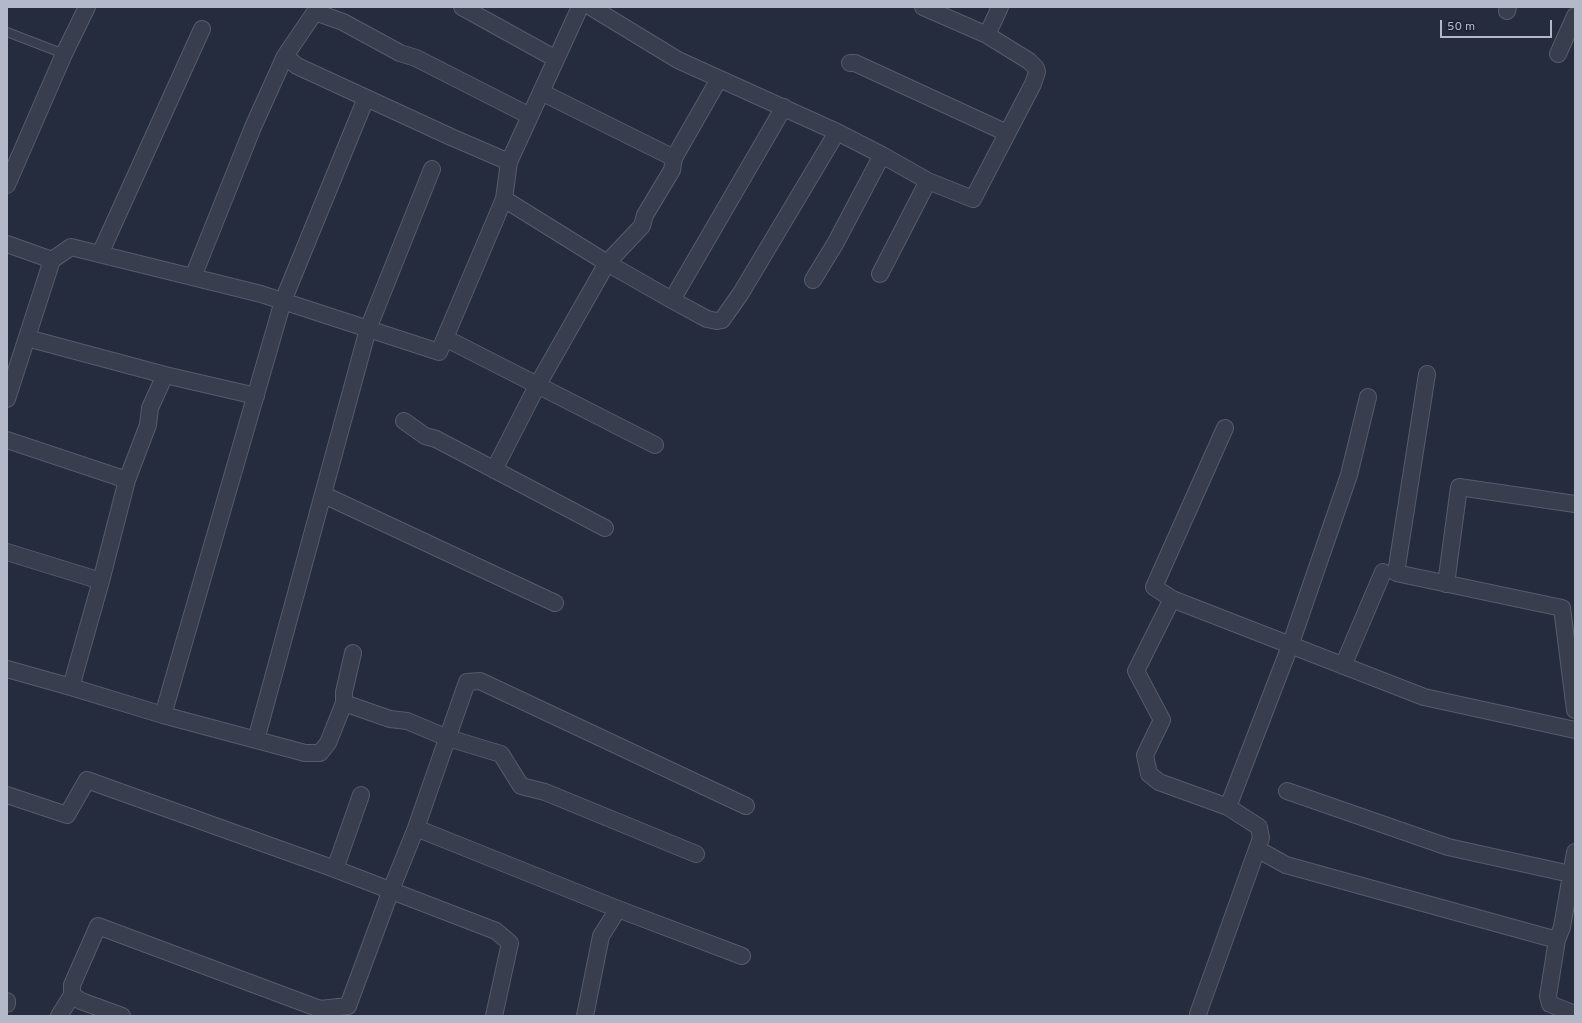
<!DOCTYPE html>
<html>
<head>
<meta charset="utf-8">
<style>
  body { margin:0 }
  #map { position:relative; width:1582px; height:1023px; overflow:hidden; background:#242c3e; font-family:Overpass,sans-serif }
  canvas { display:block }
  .frame { position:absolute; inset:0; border:8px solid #b4b9c9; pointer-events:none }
  .scale { position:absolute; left:1440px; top:20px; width:112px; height:18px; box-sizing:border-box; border:2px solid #b4b9c9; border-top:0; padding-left:5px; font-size:12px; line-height:14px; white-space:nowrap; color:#b4b9c9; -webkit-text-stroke:3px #1d2333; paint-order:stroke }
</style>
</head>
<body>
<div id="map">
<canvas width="1582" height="1023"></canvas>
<div class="frame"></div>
<div class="scale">50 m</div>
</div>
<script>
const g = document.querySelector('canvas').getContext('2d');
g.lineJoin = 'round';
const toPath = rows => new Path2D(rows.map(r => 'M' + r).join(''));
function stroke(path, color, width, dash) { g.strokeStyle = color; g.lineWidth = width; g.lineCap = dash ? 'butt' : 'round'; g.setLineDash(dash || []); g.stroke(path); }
const lane = toPath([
  [7,32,64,54]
]);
const street = toPath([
  [462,7,556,59],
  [591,7,678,60,837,132,882,155,928,181,973,199,1033,84,1037,72,1036,68,1029,61,987,35,923,7],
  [1507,11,1508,7],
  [987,35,1000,7],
  [1558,54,1575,16],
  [285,56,297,66,451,137,509,162],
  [850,63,855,63,1007,133],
  [541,92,674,158],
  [7,185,64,54,87,7],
  [504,199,607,263,672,300,707,319,717,321,722,320,741,293,837,132],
  [7,244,52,260],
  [100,254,202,29],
  [880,274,928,181],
  [193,277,253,127,285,56,315,12,343,22,400,53,416,58,530,116],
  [813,280,835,244,882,155],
  [672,300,784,107],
  [27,338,165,375,256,396],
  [445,338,655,445],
  [1427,374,1396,573,1562,608,1575,710],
  [7,399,52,260,71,247,261,294,439,352,504,199,509,162,580,7],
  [404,421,425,436,436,439,605,528],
  [1225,428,1154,587,1172,599,1424,697,1575,730],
  [7,440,127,480],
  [494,470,537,386,607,263,642,226,645,215,672,170,674,158,719,79],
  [324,495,555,603],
  [7,552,101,581],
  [1446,584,1459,487,1575,504],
  [1172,599,1136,671,1162,720,1145,755,1149,774,1159,782,1228,807,1259,827,1261,838,1198,1014],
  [1343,666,1383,572],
  [7,669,71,687,163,715,283,301,366,98],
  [71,687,101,581,127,480,148,425,150,408,165,375],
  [344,703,390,719,407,721,448,738,501,754,521,786,545,792,696,854],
  [163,715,305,753,320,753,328,743,344,703,344,692,353,653],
  [256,740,368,329,432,169],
  [1287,791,1448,847,1575,875],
  [7,795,67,815,87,780,335,869,496,931,510,943,494,1016],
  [1228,807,1290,646,1349,475,1368,397],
  [416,828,618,909,742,956],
  [1257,849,1286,865,1557,940],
  [1575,852,1562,927,1557,940,1548,996,1550,1004,1575,1014],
  [335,869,361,795],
  [72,995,81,1001,122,1016],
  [7,1001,7,1004],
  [59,1016,72,995,72,985,98,926,320,1009,348,1006,391,890,416,828,467,682,480,681,746,806],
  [585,1016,601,936,618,909]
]);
stroke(lane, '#565c6c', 10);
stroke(street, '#565c6c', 18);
stroke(lane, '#383e4e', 8);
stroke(street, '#383e4e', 16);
</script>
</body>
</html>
